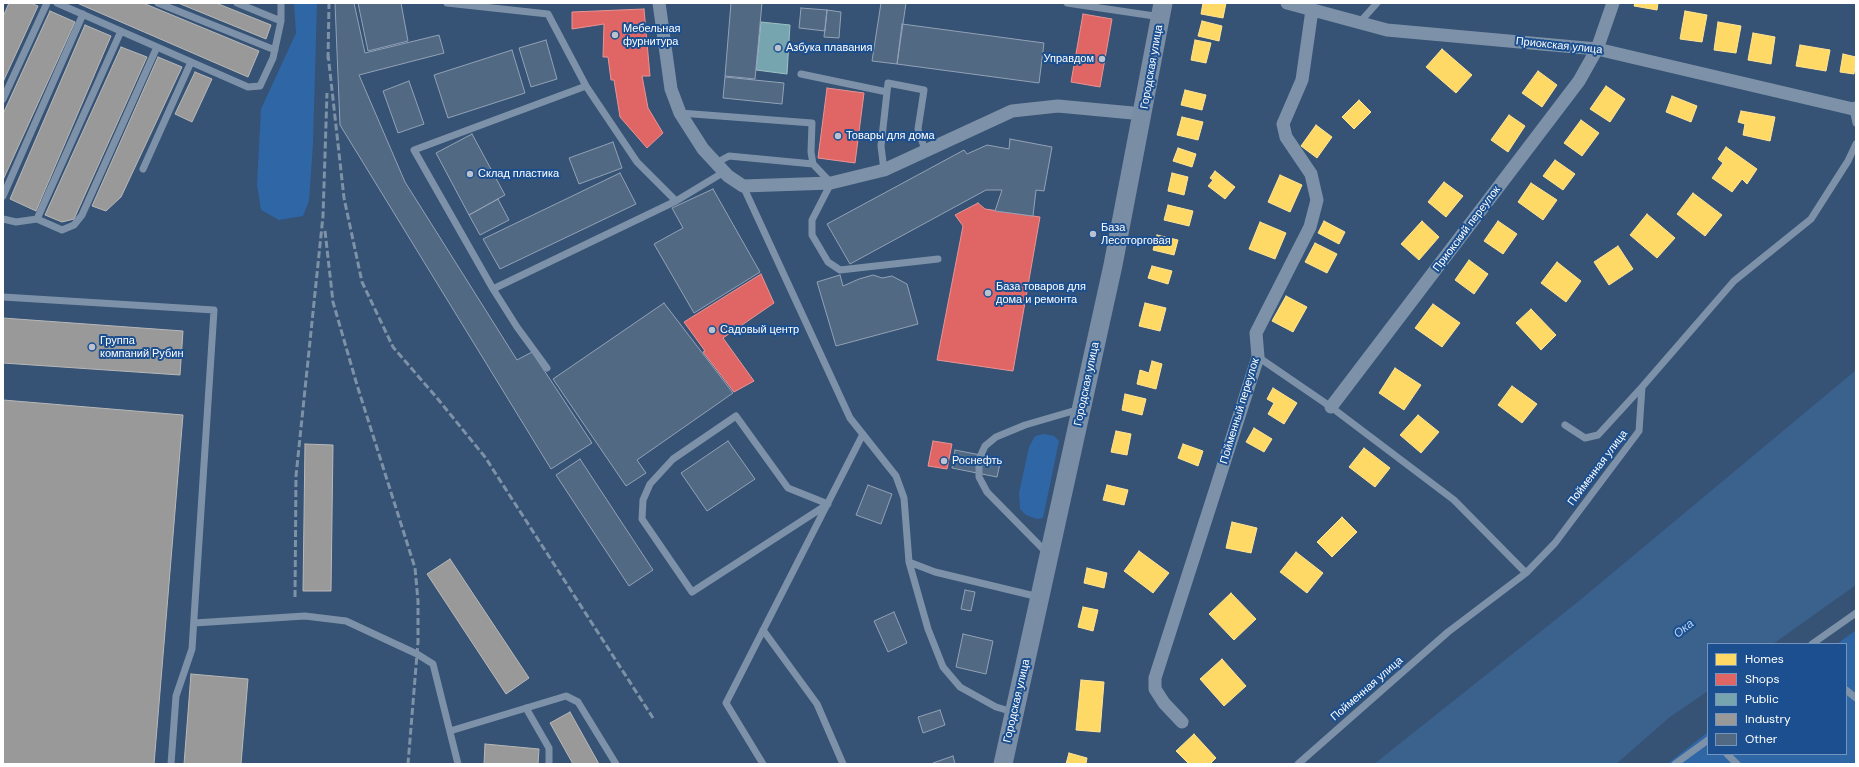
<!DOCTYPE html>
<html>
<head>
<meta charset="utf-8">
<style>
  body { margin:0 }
  #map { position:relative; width:1859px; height:767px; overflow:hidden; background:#365274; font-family:"DM Sans",sans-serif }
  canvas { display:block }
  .frame { position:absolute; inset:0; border:4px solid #fff; pointer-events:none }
  .legend { position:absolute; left:1707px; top:643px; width:140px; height:112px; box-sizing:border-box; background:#1b4f8f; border:1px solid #7695bc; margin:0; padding:5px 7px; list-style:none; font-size:12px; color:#fff }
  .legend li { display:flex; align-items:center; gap:8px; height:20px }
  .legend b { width:20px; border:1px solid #7695bc }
</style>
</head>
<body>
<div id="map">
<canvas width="1859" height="767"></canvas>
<div class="frame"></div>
<ul class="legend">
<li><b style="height:11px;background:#ffd966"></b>Homes</li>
<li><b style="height:11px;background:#e06666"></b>Shops</li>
<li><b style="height:11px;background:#76a5af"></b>Public</li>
<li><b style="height:11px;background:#999"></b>Industry</li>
<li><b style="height:11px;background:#526984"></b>Other</li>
</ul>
</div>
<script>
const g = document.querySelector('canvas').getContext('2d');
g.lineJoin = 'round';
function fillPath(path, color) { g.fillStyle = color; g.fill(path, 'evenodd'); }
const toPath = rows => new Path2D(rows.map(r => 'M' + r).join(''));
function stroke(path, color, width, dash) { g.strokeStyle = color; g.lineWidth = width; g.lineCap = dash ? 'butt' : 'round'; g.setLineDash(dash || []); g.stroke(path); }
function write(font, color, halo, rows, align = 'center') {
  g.font = font + ' "DM Sans",sans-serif'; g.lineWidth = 4; g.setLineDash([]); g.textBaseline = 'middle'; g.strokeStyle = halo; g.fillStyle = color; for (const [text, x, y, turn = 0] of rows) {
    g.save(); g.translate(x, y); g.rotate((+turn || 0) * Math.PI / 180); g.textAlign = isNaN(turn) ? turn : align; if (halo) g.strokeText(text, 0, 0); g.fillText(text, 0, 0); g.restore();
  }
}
const green = toPath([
  [294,3,317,3,313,144,309,201,303,216,279,220,261,210,257,185,261,109,296,33],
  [1044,434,1054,436,1059,441,1043,518,1037,519,1026,515,1020,509,1019,493,1029,447,1035,436],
  [1856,630,1856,764,1667,764,1708,732,1708,754,1846,754,1846,644,1837,644]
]);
const water = toPath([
  [1856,370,1856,585,1773,644,1708,644,1708,691,1670,717,1616,764,1374,764,1574,605]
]);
const homes = toPath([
  [1203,3,1226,3,1223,18,1201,14,1203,3],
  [1635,3,1658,3,1657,10,1634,6,1635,3],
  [1685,11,1707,15,1702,42,1680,39,1685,11],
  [1202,21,1222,26,1219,41,1198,36,1202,21],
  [1718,22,1741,26,1736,53,1714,50,1718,22],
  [1753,33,1775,37,1771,64,1748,60,1753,33],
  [1195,40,1211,43,1206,63,1191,60,1195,40],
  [1800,45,1830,50,1826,71,1796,66,1800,45],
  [1442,49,1472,75,1456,93,1426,67,1442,49],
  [1843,54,1856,57,1854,74,1840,72,1843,54],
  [1538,71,1557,85,1542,107,1522,93,1538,71],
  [1606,86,1625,99,1610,122,1590,109,1606,86],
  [1185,90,1206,95,1202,110,1181,105,1185,90],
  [1672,96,1697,106,1691,122,1666,112,1672,96],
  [1359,100,1371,112,1354,129,1342,117,1359,100],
  [1741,111,1775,117,1770,141,1743,135,1745,124,1738,122,1741,111],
  [1509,115,1525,126,1508,152,1491,140,1509,115],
  [1182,117,1203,122,1198,140,1177,135,1182,117],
  [1581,120,1599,133,1582,156,1564,143,1581,120],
  [1316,125,1332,137,1317,158,1301,146,1316,125],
  [1726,147,1757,169,1747,184,1742,179,1732,192,1712,178,1723,163,1718,159,1726,147],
  [1178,148,1196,154,1192,167,1173,161,1178,148],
  [1555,160,1575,174,1563,190,1543,176,1555,160],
  [1215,171,1235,187,1225,199,1208,186,1213,180,1210,178,1215,171],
  [1172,173,1188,177,1184,195,1168,191,1172,173],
  [1280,175,1302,185,1290,212,1268,202,1280,175],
  [1444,182,1463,196,1446,217,1428,202,1444,182],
  [1531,183,1557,200,1543,220,1518,202,1531,183],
  [1693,193,1722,215,1705,236,1677,214,1693,193],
  [1168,205,1193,211,1189,226,1164,220,1168,205],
  [1647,214,1675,238,1657,258,1630,235,1647,214],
  [1324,221,1345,232,1339,244,1318,233,1324,221],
  [1422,221,1439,237,1419,260,1401,244,1422,221],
  [1498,221,1517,234,1503,254,1484,241,1498,221],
  [1260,222,1286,233,1275,259,1249,249,1260,222],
  [1157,235,1178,240,1174,255,1153,250,1157,235],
  [1315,243,1337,254,1327,273,1305,262,1315,243],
  [1618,246,1633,269,1609,285,1594,262,1618,246],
  [1469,260,1488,274,1474,294,1455,280,1469,260],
  [1557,262,1581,281,1566,302,1541,283,1557,262],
  [1152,266,1172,271,1168,284,1148,278,1152,266],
  [1286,296,1307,307,1293,332,1272,321,1286,296],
  [1145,303,1166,308,1160,331,1139,326,1145,303],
  [1433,304,1460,323,1442,347,1415,328,1433,304],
  [1531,309,1556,335,1541,350,1516,323,1531,309],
  [1152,361,1162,364,1156,389,1137,384,1140,370,1149,373,1152,361],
  [1395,368,1421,385,1404,410,1379,393,1395,368],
  [1512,386,1537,404,1522,423,1498,405,1512,386],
  [1273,388,1297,403,1284,424,1268,414,1274,403,1267,399,1273,388],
  [1125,394,1146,399,1142,415,1122,410,1125,394],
  [1418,415,1439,432,1421,453,1400,435,1418,415],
  [1254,428,1272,439,1264,452,1246,442,1254,428],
  [1116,431,1131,434,1127,455,1111,452,1116,431],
  [1183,444,1203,451,1198,466,1178,458,1183,444],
  [1364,448,1390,468,1375,487,1349,467,1364,448],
  [1107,485,1128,490,1124,505,1103,500,1107,485],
  [1342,517,1357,532,1332,557,1317,542,1342,517],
  [1232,522,1257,528,1251,553,1226,548,1232,522],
  [1139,551,1169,573,1153,593,1124,571,1139,551],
  [1296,552,1323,573,1307,593,1280,572,1296,552],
  [1087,568,1107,573,1104,588,1084,583,1087,568],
  [1231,593,1256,619,1234,640,1209,614,1231,593],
  [1083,607,1098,610,1093,631,1078,627,1083,607],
  [1222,659,1246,686,1224,706,1200,679,1222,659],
  [1081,680,1104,682,1100,732,1076,730,1081,680],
  [1194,734,1216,758,1210,764,1189,764,1176,751,1194,734],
  [1069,753,1087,758,1086,764,1066,764,1069,753]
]);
const shops = toPath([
  [644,9,650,76,642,76,648,108,663,133,647,148,620,117,614,80,611,80,608,57,603,57,604,24,572,29,572,12,644,9],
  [1083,14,1112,19,1100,87,1071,82,1083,14],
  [827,88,864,93,855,163,818,158,827,88],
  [978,203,985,209,1040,217,1013,371,937,360,963,226,955,215,978,203],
  [761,274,774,303,723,338,754,381,734,392,703,352,705,351,684,322,761,274],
  [933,441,952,444,947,469,928,466,933,441]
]);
const public = toPath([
  [761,22,790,25,787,74,756,70,761,22]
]);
const industry = toPath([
  [9,3,30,3,38,6,3,82,3,17,9,3],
  [77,3,143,3,259,51,248,77,77,3],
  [178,3,216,3,271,25,266,39,178,3],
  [50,11,75,22,3,180,3,114,50,11],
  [85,25,111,36,36,211,10,199,85,25],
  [121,47,147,57,74,219,62,222,45,215,121,47],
  [158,57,182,67,121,197,106,211,92,206,158,57],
  [195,72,212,79,192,122,175,114,195,72],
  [3,318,183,331,180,375,3,363,3,318],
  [3,400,183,415,154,764,3,764,3,400],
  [305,444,333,445,331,591,303,591,305,444],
  [450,559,529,678,506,694,427,574,450,559],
  [191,674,248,679,241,764,184,764,191,674],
  [570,712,599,764,573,764,550,723,570,712],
  [485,744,539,749,538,764,484,764,485,744]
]);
const building = toPath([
  [335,3,354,3,365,53,439,35,444,53,359,75,405,182,517,360,532,352,592,443,551,469,340,125,335,3],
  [358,3,401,3,408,41,368,51,358,3],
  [731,3,762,3,755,79,725,76,731,3],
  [881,3,906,3,897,64,872,61,881,3],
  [801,8,827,10,825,31,799,28,801,8],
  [827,10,841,12,839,38,824,37,827,10],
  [902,24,1044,43,1039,83,897,64,902,24],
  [546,40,557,79,531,87,519,48,546,40],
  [512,50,525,93,448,118,434,75,512,50],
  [725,77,784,83,782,104,723,98,725,77],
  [409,81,424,124,398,133,383,91,409,81],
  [472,134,505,195,469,215,436,153,472,134],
  [1010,139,1052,147,1044,191,1036,190,1033,216,995,211,1002,190,986,190,850,264,827,224,964,150,967,154,987,145,1009,149,1010,139],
  [613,142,622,168,579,184,569,158,613,142],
  [620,173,636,204,500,269,483,239,620,173],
  [713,189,760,272,694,313,654,244,683,228,672,208,713,189],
  [498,199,509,220,480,235,469,215,498,199],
  [840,275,843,286,859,279,873,275,882,278,892,276,907,284,918,324,836,346,817,282,840,275],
  [664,303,733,393,637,460,646,473,626,486,553,379,664,303],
  [728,441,755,479,707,511,681,473,728,441],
  [955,450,1001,459,997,477,952,468,955,450],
  [580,459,653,570,629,586,556,475,580,459],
  [868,485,892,494,881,524,856,515,868,485],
  [965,590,975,592,971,611,961,609,965,590],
  [894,612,907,643,888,652,874,621,894,612],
  [963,634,993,641,986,674,956,667,963,634],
  [940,710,945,725,923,733,918,717,940,710],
  [953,756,955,764,933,764,933,763,953,756]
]);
const service = toPath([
  [57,3,248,87,260,86,273,58,281,21,281,3],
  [158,3,275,50],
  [237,3,281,21],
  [447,3,548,14,586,86,637,162,676,201],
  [1067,3,1161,17],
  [1360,22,1377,3],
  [801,74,887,92],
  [586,86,414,150,493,289,676,201,724,172],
  [3,99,47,3],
  [1853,109,1856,123],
  [680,113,812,123,811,152,813,164,831,183,812,220,812,235,828,262,840,270,938,259],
  [716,163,729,156,813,164],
  [143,169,191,62],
  [884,170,881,146,888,83,924,90,918,129,925,150],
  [743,186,850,418,896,476,904,498,909,562,935,572,1039,597],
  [3,196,83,14],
  [3,219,16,222,37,219,62,230,74,225,82,215,157,47],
  [37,219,121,31],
  [493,289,517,327,547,368],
  [3,297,214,310,192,649,176,696,171,764],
  [1258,357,1331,407,1454,500,1526,573],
  [736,416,788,488,828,504,692,592,642,519,643,500,650,484,673,459,736,416],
  [1565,425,1585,438,1598,435,1642,387],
  [1047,553,987,492,979,477,979,459,985,446,996,437,1025,425,1080,409],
  [909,562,928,629,943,667,960,687,996,707,1013,712],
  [194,623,305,616,346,621,417,654,433,664,458,764],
  [763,630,817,704,843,764],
  [1812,644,1856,613],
  [1846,690,1856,698],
  [526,708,549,748,549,764],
  [450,731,566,696,578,702,616,764],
  [1727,754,1737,764],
  [763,764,726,703,863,434],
  [1298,764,1448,632,1526,573,1555,543,1639,431,1642,387,1734,281,1811,219,1848,161,1856,144],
  [1675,764,1708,740]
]);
const minor = toPath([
  [659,3,671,89,680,113,703,149,728,176,743,186,831,183,884,170,1012,111,1058,106,1143,114],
  [1287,3,1387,30,1597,49,1853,109,1856,108],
  [1331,407,1579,81,1597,49,1613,3],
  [1182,722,1164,703,1155,689,1155,678,1258,357,1256,333,1310,227,1317,200,1311,174,1286,137,1283,124,1302,80,1312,10]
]);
const secondary = toPath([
  [1003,764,1113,265,1163,3]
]);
const rail = toPath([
  [328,54,344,198,362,282,393,347,437,398,485,457,653,718],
  [328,59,329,3],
  [325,231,333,302,357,385,415,568,418,601,418,642,408,764],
  [295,597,296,476,323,216,327,93]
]);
const markers = [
  [615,35,4,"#b9c2ce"],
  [778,48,4,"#b9c2ce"],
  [1102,59,4,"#b9c2ce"],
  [838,136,4,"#b9c2ce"],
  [470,174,4,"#b9c2ce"],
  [1093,234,4,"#b9c2ce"],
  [988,293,4,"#b9c2ce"],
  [712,330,4,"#b9c2ce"],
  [92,347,4,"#b9c2ce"],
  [944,461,4,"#b9c2ce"]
];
const poiNames = [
  ["Мебельная",623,29],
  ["фурнитура",623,42],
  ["Азбука плавания",786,48],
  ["Управдом",1094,59,"right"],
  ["Товары для дома",846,136],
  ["Склад пластика",478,174],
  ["База",1101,228],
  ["Лесоторговая",1101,241],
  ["База товаров для",996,287],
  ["дома и ремонта",996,300],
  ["Садовый центр",720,330],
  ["Группа",100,341],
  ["компаний Рубин",100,354],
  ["Роснефть",952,461]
];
const streetNames = [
  ["Приокская улица",1559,46,6],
  ["Городская улица",1152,67,-80],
  ["Приокский переулок",1467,229,-53],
  ["Городская улица",1087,384,-78],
  ["Пойменный переулок",1240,411,-73],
  ["Пойменная улица",1598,468,-53],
  ["Пойменная улица",1367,689,-41],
  ["Городская улица",1017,701,-77]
];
const waterNames = [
  ["Ока",1684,629,-38]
];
fillPath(green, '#2f66a5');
fillPath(water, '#3b618d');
fillPath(homes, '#ffd966');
stroke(homes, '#ffe494', 1);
fillPath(shops, '#e06666');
stroke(shops, '#e99494', 1);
fillPath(public, '#76a5af');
stroke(public, '#9fc0c7', 1);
fillPath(industry, '#999');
stroke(industry, '#b8b8b8', 1);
fillPath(building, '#526984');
stroke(building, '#92a2b6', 1);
stroke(service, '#7d92a8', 7);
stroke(minor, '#7d92a8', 13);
stroke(secondary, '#798da4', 19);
stroke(rail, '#7e92a7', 3, [7, 3]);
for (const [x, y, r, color] of markers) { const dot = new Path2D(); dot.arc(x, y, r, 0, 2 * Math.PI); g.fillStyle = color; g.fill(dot); stroke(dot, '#1b4f8f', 1.5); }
write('11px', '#fff', '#1b4f8f', poiNames, 'left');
write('11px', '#fff', '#1b4f8f', streetNames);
write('italic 12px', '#b5d3f5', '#1b4f8f', waterNames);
</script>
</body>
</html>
